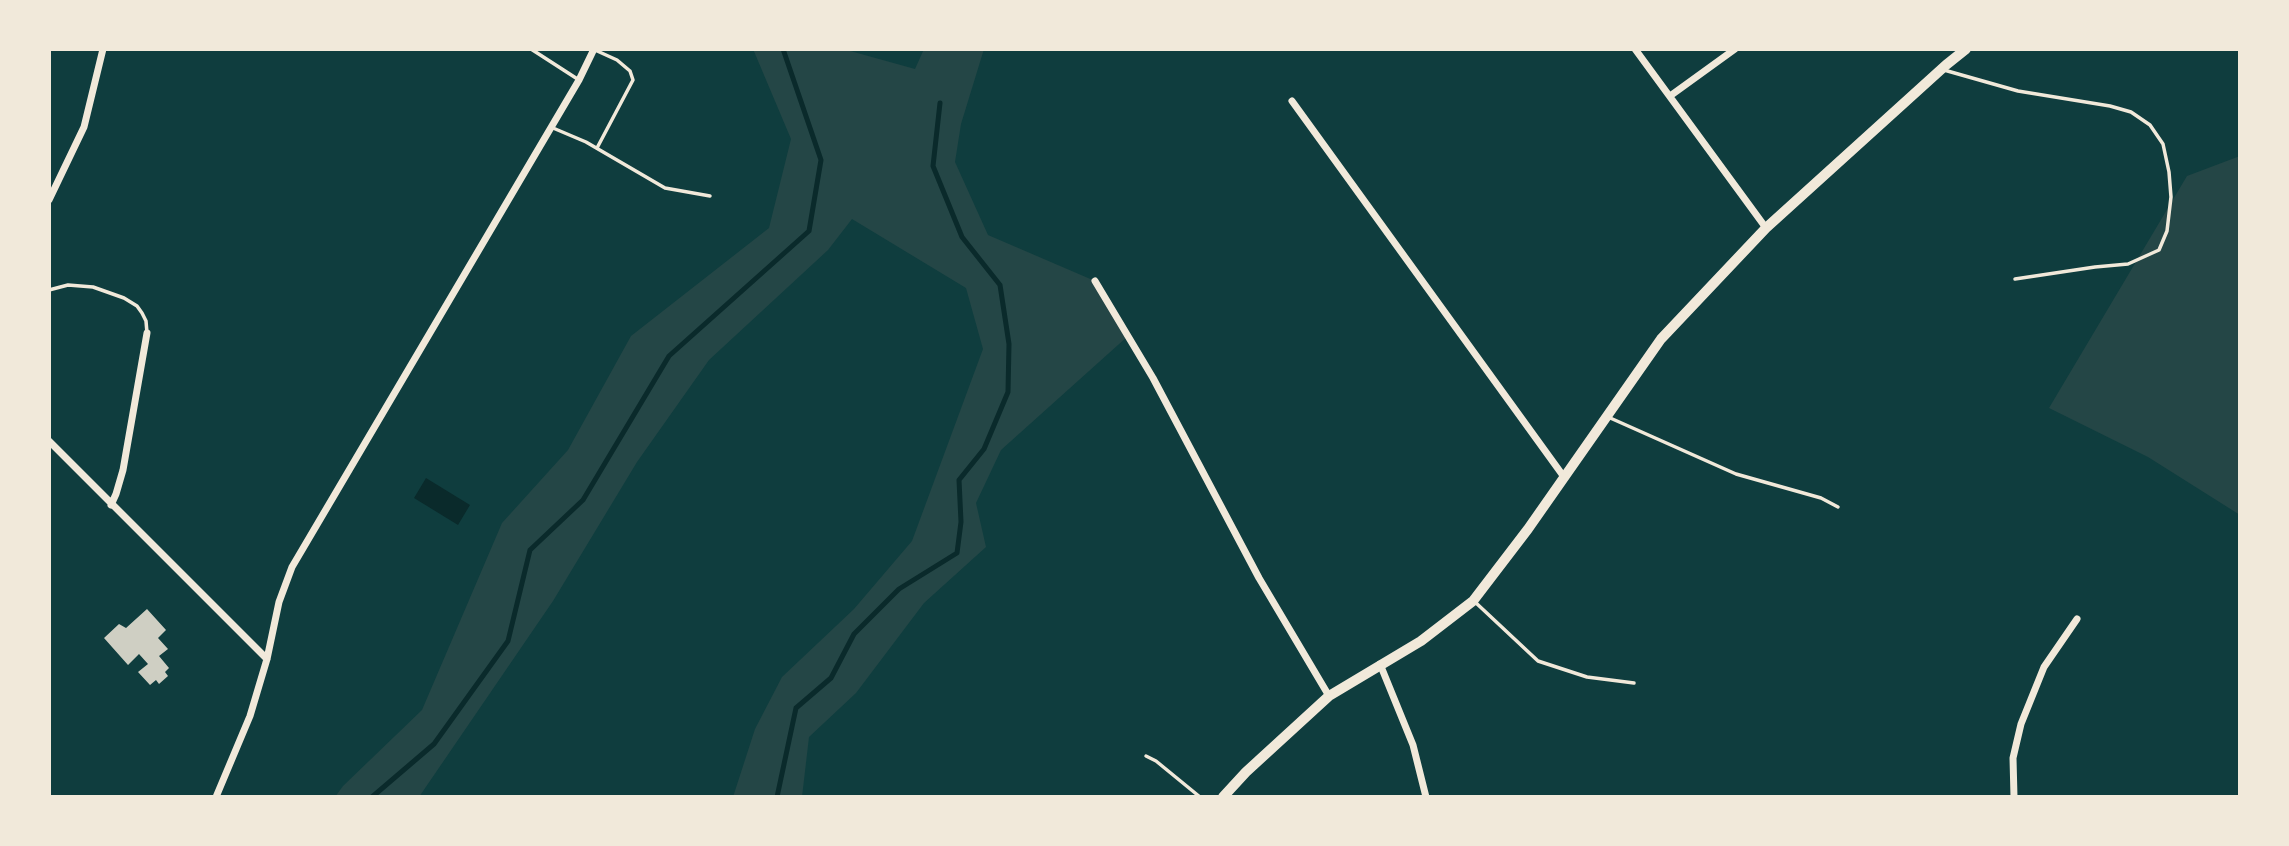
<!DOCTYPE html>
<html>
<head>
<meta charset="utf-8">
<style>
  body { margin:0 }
  #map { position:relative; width:2289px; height:846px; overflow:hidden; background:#0f3d3e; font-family:"Work Sans",sans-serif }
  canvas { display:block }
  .frame { position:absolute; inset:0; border:51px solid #f1e9da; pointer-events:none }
</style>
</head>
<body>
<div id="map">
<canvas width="2289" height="846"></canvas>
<div class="frame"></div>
</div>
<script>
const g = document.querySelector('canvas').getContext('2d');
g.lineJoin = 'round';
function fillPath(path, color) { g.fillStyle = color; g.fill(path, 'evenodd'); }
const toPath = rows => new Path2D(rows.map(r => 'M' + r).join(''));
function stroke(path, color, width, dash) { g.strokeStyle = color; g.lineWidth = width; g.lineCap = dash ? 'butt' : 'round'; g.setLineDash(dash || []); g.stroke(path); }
const green = toPath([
  [753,49,843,49,915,69,924,49,984,49,961,124,955,162,988,235,1095,281,1128,336,1001,450,976,503,986,547,924,603,856,693,809,737,802,797,733,797,755,729,782,677,854,609,912,541,983,349,966,288,852,219,828,250,709,360,637,462,553,601,419,797,335,797,343,786,422,710,502,523,568,450,631,336,769,228,791,139],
  [2240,156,2240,515,2148,457,2049,408,2187,176]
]);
const water = toPath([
  [426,478,470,505,458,525,414,498]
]);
const stream = toPath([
  [372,797,434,744,508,641,530,550,583,500,669,356,809,231,821,160,783,49],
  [777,797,796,708,831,678,854,634,899,589,957,553,961,522,959,480,984,449,1008,392,1009,344,1000,285,962,237,933,166,940,103]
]);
const building = toPath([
  [147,609,166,630,158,638,168,649,159,656,169,668,165,672,168,676,159,684,156,680,150,685,138,672,148,664,139,654,128,665,104,638,119,624,126,628]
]);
const service = toPath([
  [531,49,579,80],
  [595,50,617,60,630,71,633,80,597,148],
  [1944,70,2018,91,2110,106,2131,112,2150,125,2163,144,2169,172,2171,197,2167,231,2159,250,2128,264,2095,267,2015,279],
  [553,128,586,142,665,188,710,196],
  [49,290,68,285,93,287,124,298,137,306,142,313,146,321,147,333],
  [1608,417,1736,474,1821,498,1838,507],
  [1475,602,1538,661,1587,677,1634,683],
  [1146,756,1156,761,1200,797]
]);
const minor = toPath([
  [1635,49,1766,228],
  [1670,96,1735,49],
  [1292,101,1564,477],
  [49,200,84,127,103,49],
  [1095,281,1153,378,1259,578,1329,696],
  [49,441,267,659],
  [111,505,116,494,123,470,147,333],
  [1380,664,1413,745,1426,797],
  [216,797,250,716,267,659,279,602,292,567,579,80,594,49],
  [2014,797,2013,758,2021,724,2044,667,2077,619]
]);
const secondary = toPath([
  [1223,797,1246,772,1329,696,1421,641,1473,601,1528,529,1661,339,1766,228,1946,65,1966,49]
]);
fillPath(green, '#244646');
fillPath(water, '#0a2a2b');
stroke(stream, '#0a2a2b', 5);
fillPath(building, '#cfcfc3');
stroke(service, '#f1e9da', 3.5);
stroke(minor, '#f1e9da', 7);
stroke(secondary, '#f1e9da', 10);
</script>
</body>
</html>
